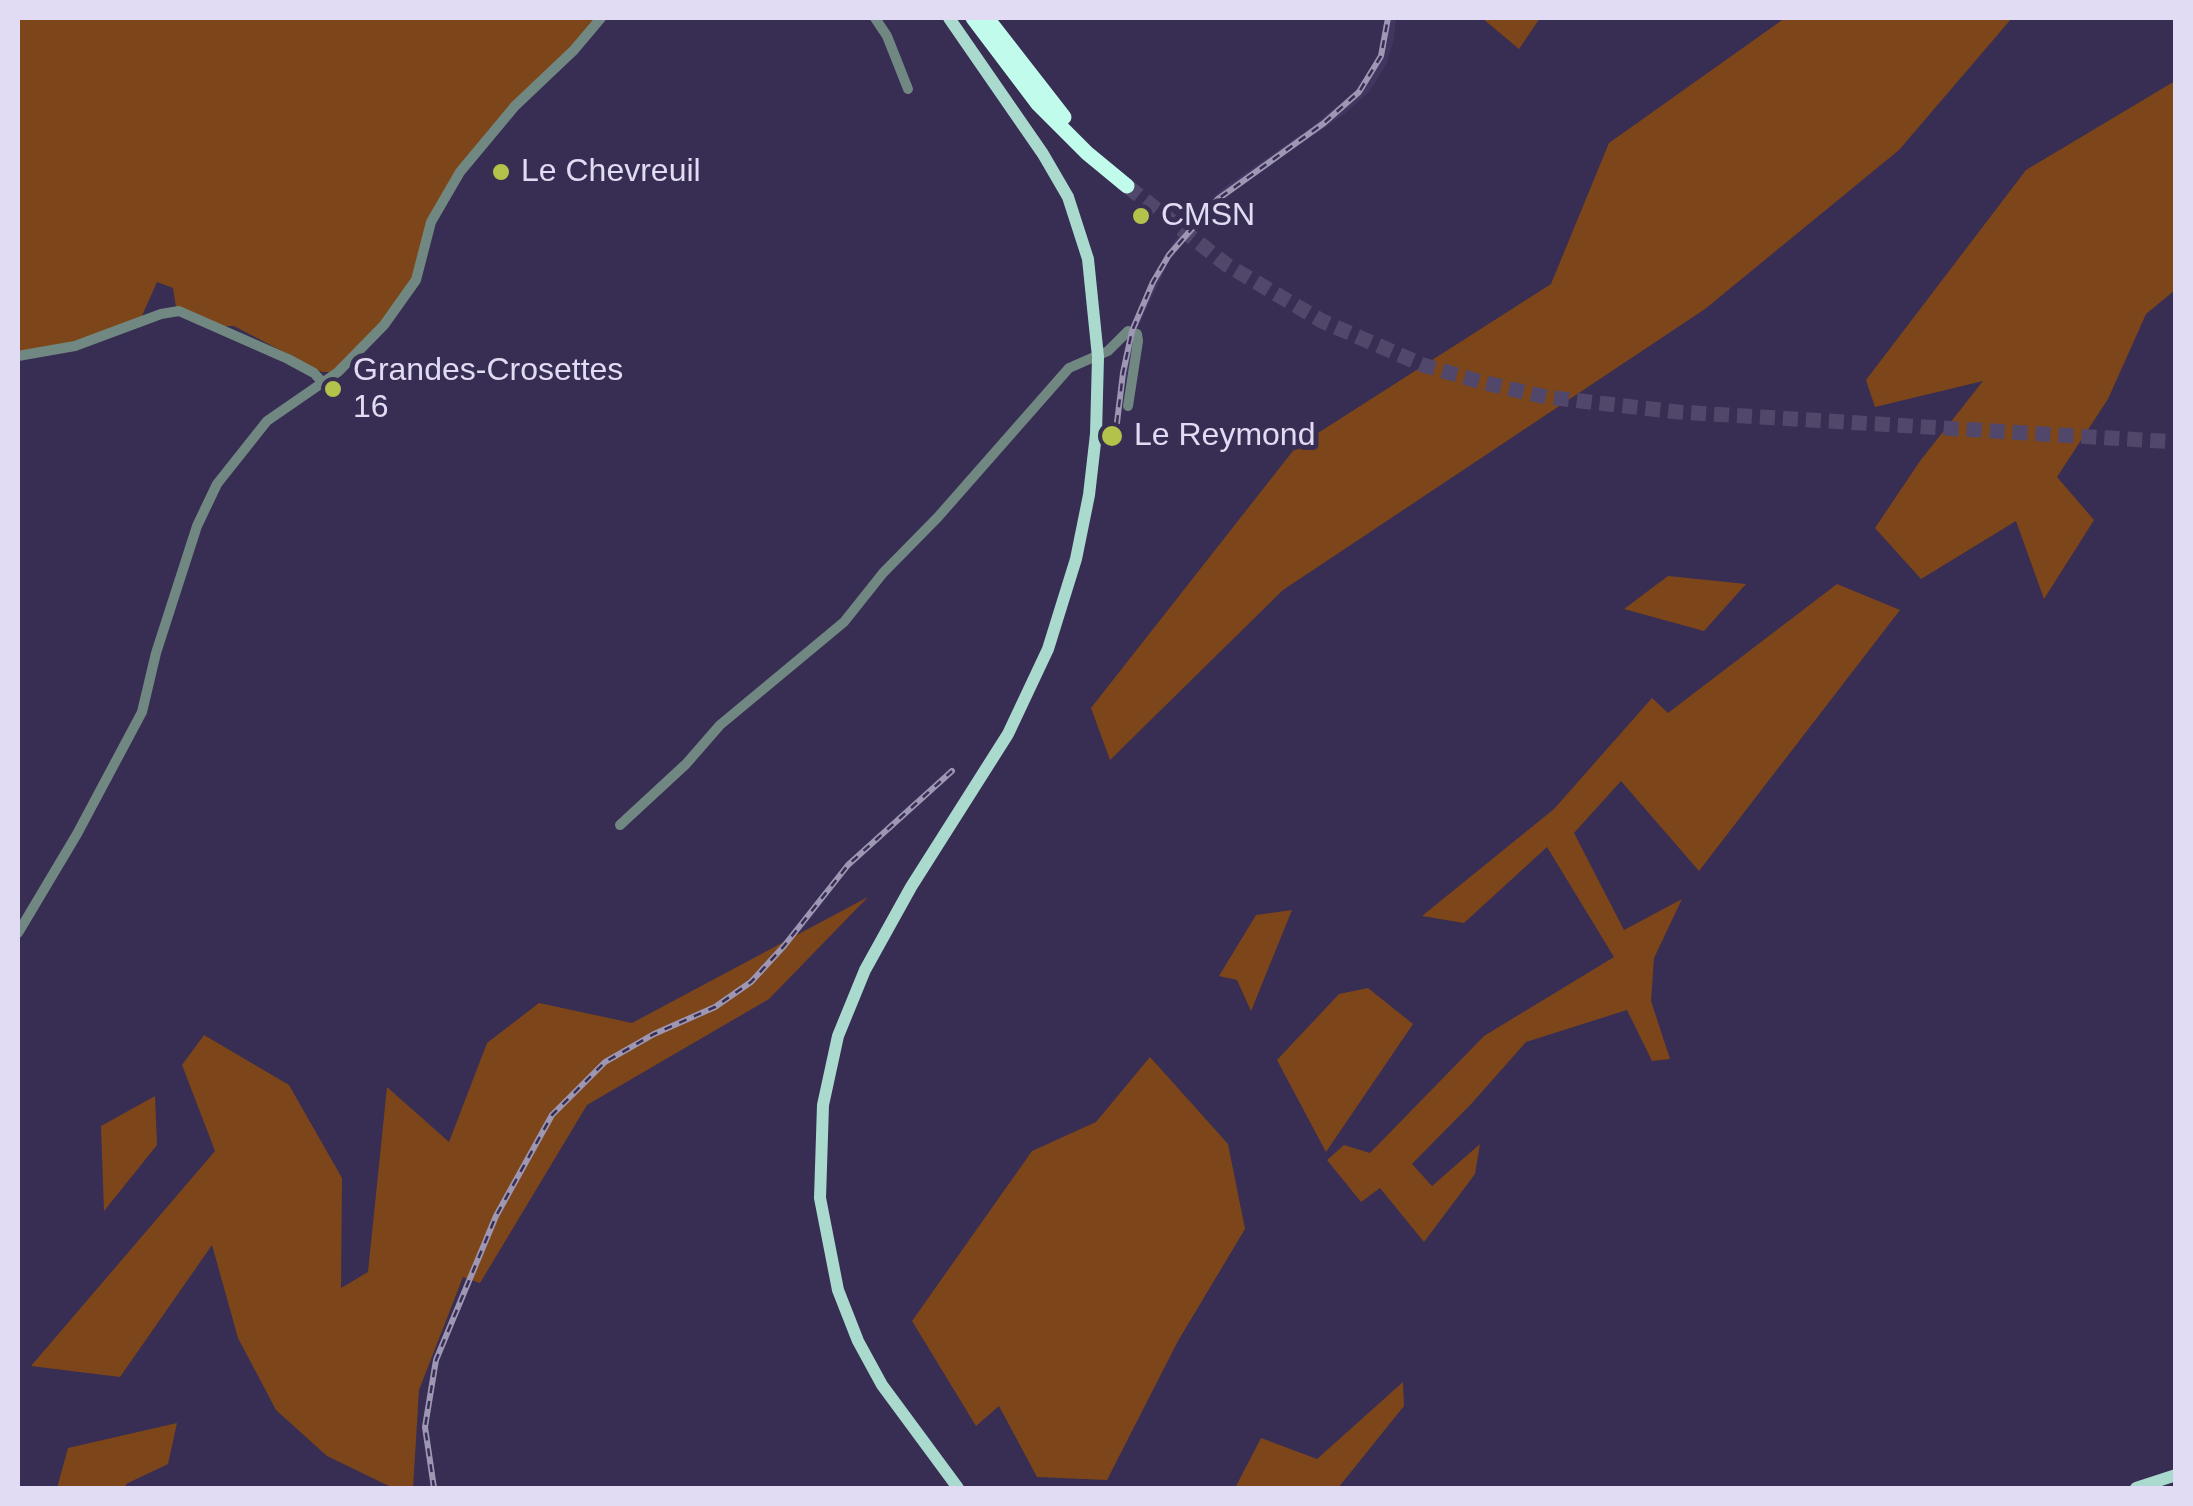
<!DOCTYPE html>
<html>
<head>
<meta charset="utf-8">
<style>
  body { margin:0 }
  #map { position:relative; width:2193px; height:1506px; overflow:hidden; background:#382d52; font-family:Helvetica,sans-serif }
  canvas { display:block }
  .frame { position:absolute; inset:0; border:20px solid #e1dcf3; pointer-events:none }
</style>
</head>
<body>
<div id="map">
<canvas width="2193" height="1506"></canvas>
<div class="frame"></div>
</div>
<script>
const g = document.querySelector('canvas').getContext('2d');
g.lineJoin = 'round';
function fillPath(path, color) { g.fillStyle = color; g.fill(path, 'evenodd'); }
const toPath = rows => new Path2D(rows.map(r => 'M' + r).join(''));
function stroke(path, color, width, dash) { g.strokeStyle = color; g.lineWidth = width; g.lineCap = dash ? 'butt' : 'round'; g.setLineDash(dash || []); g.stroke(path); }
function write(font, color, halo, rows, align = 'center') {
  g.font = font + ' Helvetica,sans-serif'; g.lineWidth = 10; g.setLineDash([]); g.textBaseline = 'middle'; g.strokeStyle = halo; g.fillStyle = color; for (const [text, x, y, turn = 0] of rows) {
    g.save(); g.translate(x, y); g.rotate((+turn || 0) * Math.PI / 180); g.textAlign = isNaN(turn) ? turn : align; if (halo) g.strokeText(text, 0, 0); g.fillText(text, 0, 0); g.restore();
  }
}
const built = toPath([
  [1385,18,1396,18,1394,39,1386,65,1369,92,1343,115,1226,195,1200,221,1169,261,1137,329,1123,396,1118,395,1132,324,1164,256,1186,225,1222,189,1313,126,1356,90,1377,59]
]);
const green = toPath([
  [59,18,595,18,582,36,515,100,426,226,413,279,382,323,332,372,322,372,234,326,224,326,176,307,173,288,157,282,141,318,76,342,18,353,18,19],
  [1482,18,1540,18,1519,49],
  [1785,18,2012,18,1899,150,1705,309,1283,590,1110,760,1091,708,1296,447,1551,284,1609,143],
  [2175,81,2175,290,2146,314,2108,399,2057,477,2094,520,2044,599,2016,521,1921,579,1875,528,1920,461,1983,381,1875,407,1866,380,2026,170],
  [1668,576,1746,584,1704,631,1624,609],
  [1837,584,1900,610,1699,871,1621,781,1574,833,1624,930,1682,899,1654,958,1651,1001,1670,1059,1652,1061,1627,1010,1526,1042,1472,1103,1412,1164,1432,1186,1480,1144,1475,1174,1424,1242,1380,1188,1361,1202,1327,1160,1344,1145,1370,1153,1484,1036,1614,957,1547,847,1464,923,1422,916,1554,809,1652,698,1668,713],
  [868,897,769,999,587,1105,480,1283,463,1277,419,1390,413,1488,393,1488,327,1456,276,1410,238,1338,212,1245,120,1377,31,1366,215,1151,182,1065,204,1035,289,1085,342,1178,341,1288,368,1272,387,1087,449,1142,487,1043,539,1003,632,1023],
  [1292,910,1251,1011,1237,980,1219,976,1256,915],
  [1368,988,1413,1024,1326,1152,1277,1060,1339,994],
  [1150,1057,1228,1144,1245,1229,1178,1341,1107,1480,1037,1477,999,1406,976,1426,912,1321,1032,1151,1096,1122],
  [155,1096,157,1145,104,1211,101,1126],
  [1403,1382,1404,1406,1338,1488,1235,1488,1261,1438,1317,1459],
  [177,1423,168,1464,126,1484,126,1488,57,1488,68,1448]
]);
const highwayTunnel = toPath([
  [1127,186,1227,265,1322,321,1423,365,1481,382,1546,397,1678,412,2176,442]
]);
const minor = toPath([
  [875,18,887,36,908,89],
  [18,356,75,346,161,314,179,311,288,359,314,373,323,383],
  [620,825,686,764,720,725,844,622,883,573,938,517,1069,368,1108,351,1128,331,1137,334,1138,341,1128,406],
  [18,933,77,834,142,712,156,653,197,526,217,484,267,421,338,372,384,325,416,280,431,222,460,172,515,106,574,50,601,18]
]);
const major = toPath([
  [949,18,1043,154,1068,197,1088,259,1098,357,1096,434,1089,495,1076,559,1048,649,1008,734,911,887,865,970,838,1036,823,1105,820,1198,838,1290,858,1341,882,1385,958,1488],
  [2136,1488,2176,1475]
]);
const highway = toPath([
  [973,18,1038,104,1087,153,1127,186],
  [987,18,1064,117]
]);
const rail = toPath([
  [1115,439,1123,373,1132,331,1153,282,1169,255,1218,199,1324,123,1359,92,1381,56,1388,18],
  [434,1488,425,1427,436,1360,496,1216,552,1115,605,1062,654,1034,715,1007,751,982,784,946,848,865,952,771]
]);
const markers = [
  [501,172,10,"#b3c24b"],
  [1141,216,10,"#b3c24b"],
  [333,389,10,"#b3c24b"],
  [1112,436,12,"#b3c24b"]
];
const poiNames = [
  ["Le Chevreuil",521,172],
  ["CMSN",1161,216],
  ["Grandes-Crosettes",353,371],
  ["16",353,408],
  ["Le Reymond",1134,436]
];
fillPath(built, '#423661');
fillPath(green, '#7c461a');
stroke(highwayTunnel, '#51476a', 15, [15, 8]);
stroke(minor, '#708881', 10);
stroke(major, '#a9dacd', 12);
stroke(highway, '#c0fbeb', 15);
stroke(rail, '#9e97b4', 6);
stroke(rail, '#382d52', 2.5, [8]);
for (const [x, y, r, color] of markers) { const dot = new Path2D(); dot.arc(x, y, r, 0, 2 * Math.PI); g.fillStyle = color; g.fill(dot); stroke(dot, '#382d52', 4); }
write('32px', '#e1dcf3', '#382d52', poiNames, 'left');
</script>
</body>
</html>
